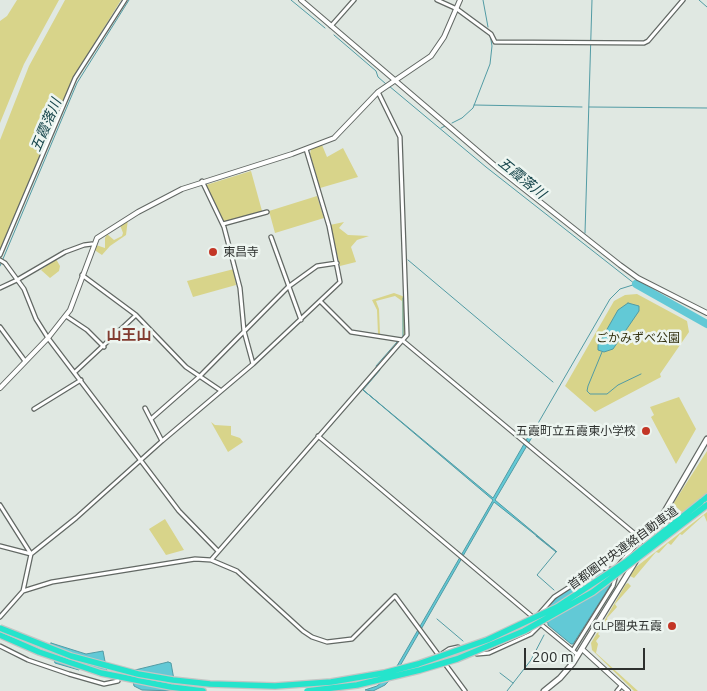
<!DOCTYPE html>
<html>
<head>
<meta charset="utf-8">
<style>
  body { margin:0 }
  #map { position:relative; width:707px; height:691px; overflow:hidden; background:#e0e8e2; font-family:Ubuntu,sans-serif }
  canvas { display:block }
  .scale { position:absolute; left:524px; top:648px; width:121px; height:22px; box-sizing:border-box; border:2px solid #2d302e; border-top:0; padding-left:6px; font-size:15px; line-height:18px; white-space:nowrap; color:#2d302e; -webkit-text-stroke:4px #edf5f0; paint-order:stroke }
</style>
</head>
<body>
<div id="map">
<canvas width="707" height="691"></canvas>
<div class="scale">200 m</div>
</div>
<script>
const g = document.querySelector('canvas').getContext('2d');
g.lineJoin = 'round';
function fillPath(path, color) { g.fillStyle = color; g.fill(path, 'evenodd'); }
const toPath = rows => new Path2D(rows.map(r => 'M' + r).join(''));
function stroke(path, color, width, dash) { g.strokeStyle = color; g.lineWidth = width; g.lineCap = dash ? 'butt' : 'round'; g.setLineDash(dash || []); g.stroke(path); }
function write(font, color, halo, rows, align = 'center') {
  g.font = font + ' Ubuntu,"Noto Sans JP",sans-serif'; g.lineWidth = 5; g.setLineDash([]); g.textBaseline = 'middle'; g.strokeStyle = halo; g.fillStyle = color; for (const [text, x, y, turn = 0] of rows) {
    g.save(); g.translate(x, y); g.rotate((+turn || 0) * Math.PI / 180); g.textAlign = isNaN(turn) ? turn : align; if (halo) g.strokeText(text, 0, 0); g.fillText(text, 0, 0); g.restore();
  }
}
const green = toPath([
  [17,0,59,0,24,64,0,123,0,21,7,16],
  [65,0,121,0,75,75,0,252,0,140,29,66],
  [322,145,327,157,343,148,358,177,320,188,310,154,311,149],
  [251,171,262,211,224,222,206,185],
  [317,196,324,218,275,233,269,211],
  [128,219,126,235,110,246,102,255,93,249,96,245,105,248,105,238,107,234,114,240,122,236,123,233,120,225],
  [344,222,339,228,348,235,369,236,357,240,351,247,356,262,340,266,330,225],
  [56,259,60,266,59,271,50,278,41,270],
  [234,269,236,285,193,297,187,281],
  [394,293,405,297,405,334,403,337,402,301,395,296,376,301,379,309,380,334,378,334,377,310,372,300],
  [637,294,687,321,689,332,660,374,661,377,595,412,565,386,614,301,625,295],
  [679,397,696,429,676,464,651,417,654,415,650,407],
  [211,422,215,425,231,426,231,435,240,438,243,442,228,452],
  [707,451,707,493,683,513,673,504],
  [707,512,707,522,704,515,682,535,680,534,671,545,668,543,659,553,656,552,634,578,630,576,636,567],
  [165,519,184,550,166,555,149,529],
  [628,583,631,586,615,604,617,607,607,618,608,622,598,634,600,636,596,641,598,644,596,653,638,691,634,691,592,650,591,643,626,584]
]);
const water = toPath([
  [628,303,639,306,639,311,613,349,604,352,598,350,598,345,618,310,628,303],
  [362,389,493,498,532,430,535,432,495,500,557,552,494,502,396,673,385,685,373,691,365,690,377,686,393,673,493,500,362,389],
  [602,570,612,572,613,581,573,644,571,644,548,625,548,623,537,616,560,595,602,570],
  [51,643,86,654,103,651,107,672,81,668,79,670,55,663,49,647,51,643],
  [168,662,171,663,176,691,142,690,134,686,131,671,168,662]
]);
const stream = toPath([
  [291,0,325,28],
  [483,0,488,27],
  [699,0,707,7],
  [334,35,376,71,378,77,386,84],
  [389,86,486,167,635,284],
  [474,105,582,107],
  [589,107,707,108],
  [452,123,462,118,473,108,490,64,492,46,490,34],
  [441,128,445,126],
  [585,233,592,0],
  [408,260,553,382],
  [0,266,77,83,129,0],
  [403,298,403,336],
  [602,352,588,386,587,391,590,394,607,394,618,385,641,374],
  [376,366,397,342],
  [380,404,363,390,380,370],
  [533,432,610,299,620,289,636,284],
  [536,536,556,552,537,575,554,590],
  [437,619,463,641],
  [500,673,513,683],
  [507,691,531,660,544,635]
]);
const river = toPath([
  [636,284,707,324]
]);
const minor = toPath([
  [437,0,457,9,491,34,495,42,644,43,648,41,683,0],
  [331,26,354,0],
  [202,181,224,227,240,288,244,331,253,364],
  [223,224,267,212],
  [271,237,301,320],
  [0,255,75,78,125,0],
  [0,260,5,263,24,289,36,319,48,338,179,511,217,550],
  [82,275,136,315,186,367,220,390],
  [0,288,17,280,65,252,84,245,92,244],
  [321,302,351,332,402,340,646,543],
  [66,316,87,330,104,347],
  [0,327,25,361],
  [75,372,136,315],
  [145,408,162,441],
  [34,409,81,380],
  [151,419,200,376,288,287,317,266,337,263],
  [318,436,534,618],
  [0,505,31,554],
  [0,546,31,554],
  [211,560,237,571,303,631,312,637,327,642,352,639,395,596,465,691],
  [617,567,641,539],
  [23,591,52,582,195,559,211,560,407,335,400,137,378,92],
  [539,614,554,597,594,571,603,568,614,570],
  [0,617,23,591,31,554,76,518,162,441,253,364,340,282,329,226,306,149],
  [538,622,578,655],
  [0,646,28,660,69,674,104,684,118,681],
  [573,650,613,586,616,575],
  [443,653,449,649,458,647,477,654,489,653,531,634,541,624],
  [617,691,622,685]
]);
const tertiary = toPath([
  [301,0,500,170,620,265,638,278,707,313],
  [0,388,48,338,70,310,97,238,138,212,182,189,292,154,334,138,378,92,431,56,444,37,460,0],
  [582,649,628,691]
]);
const secondary = toPath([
  [644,547,707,439],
  [544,691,560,678,573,663,635,562]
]);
const motorway = toPath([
  [701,502,707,497],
  [0,635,39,652,101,673,171,687,203,691]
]);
const motorwayBridge = toPath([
  [0,628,71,656,138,674,173,680,210,684,275,686,331,682,384,673,418,664,487,640,557,607,627,561,701,502],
  [307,691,357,685,420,670,457,659,524,631,593,592,707,505]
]);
const markers = [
  [213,252,5,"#c33626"],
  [646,431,5,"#c33626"],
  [672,626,5,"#c33626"]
];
const poiNames = [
  ["東昌寺",223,252,"left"],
  ["五霞町立五霞東小学校",636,431],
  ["GLP圏央五霞",662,626]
];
const parkNames = [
  ["ごかみずべ公園",638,338]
];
const streetNames = [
  ["首都圏中央連絡自動車道",623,548,-36]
];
const waterNames = [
  ["五霞落川",46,125,-67],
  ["五霞落川",522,178,39]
];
const quarterNames = [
  ["山王山",129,335]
];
fillPath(green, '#d8d48a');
fillPath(water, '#62c9d6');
stroke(water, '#529ba4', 1);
stroke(stream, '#529ba4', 1);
stroke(river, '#62c9d6', 8);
stroke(minor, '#626864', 5.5);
stroke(tertiary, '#626864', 6);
stroke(secondary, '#626864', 7);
stroke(motorway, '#c4c5c4', 8);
stroke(minor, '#fff', 3);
stroke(tertiary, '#fff', 4);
stroke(secondary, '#fff', 4.5);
stroke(motorway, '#25e4cc', 5.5);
stroke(motorwayBridge, '#c4c5c4', 8, []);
stroke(motorwayBridge, '#25e4cc', 5.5);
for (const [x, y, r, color] of markers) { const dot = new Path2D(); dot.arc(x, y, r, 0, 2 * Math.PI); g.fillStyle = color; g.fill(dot); stroke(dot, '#edf5f0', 2); }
write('12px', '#2d302e', '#edf5f0', poiNames, 'right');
write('12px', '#333110', '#edf5f0', parkNames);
write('12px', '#2d302e', '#edf5f0', streetNames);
write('italic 14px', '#15444a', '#edf5f0', waterNames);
write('bold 15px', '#823c31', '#edf5f0', quarterNames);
</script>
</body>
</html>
